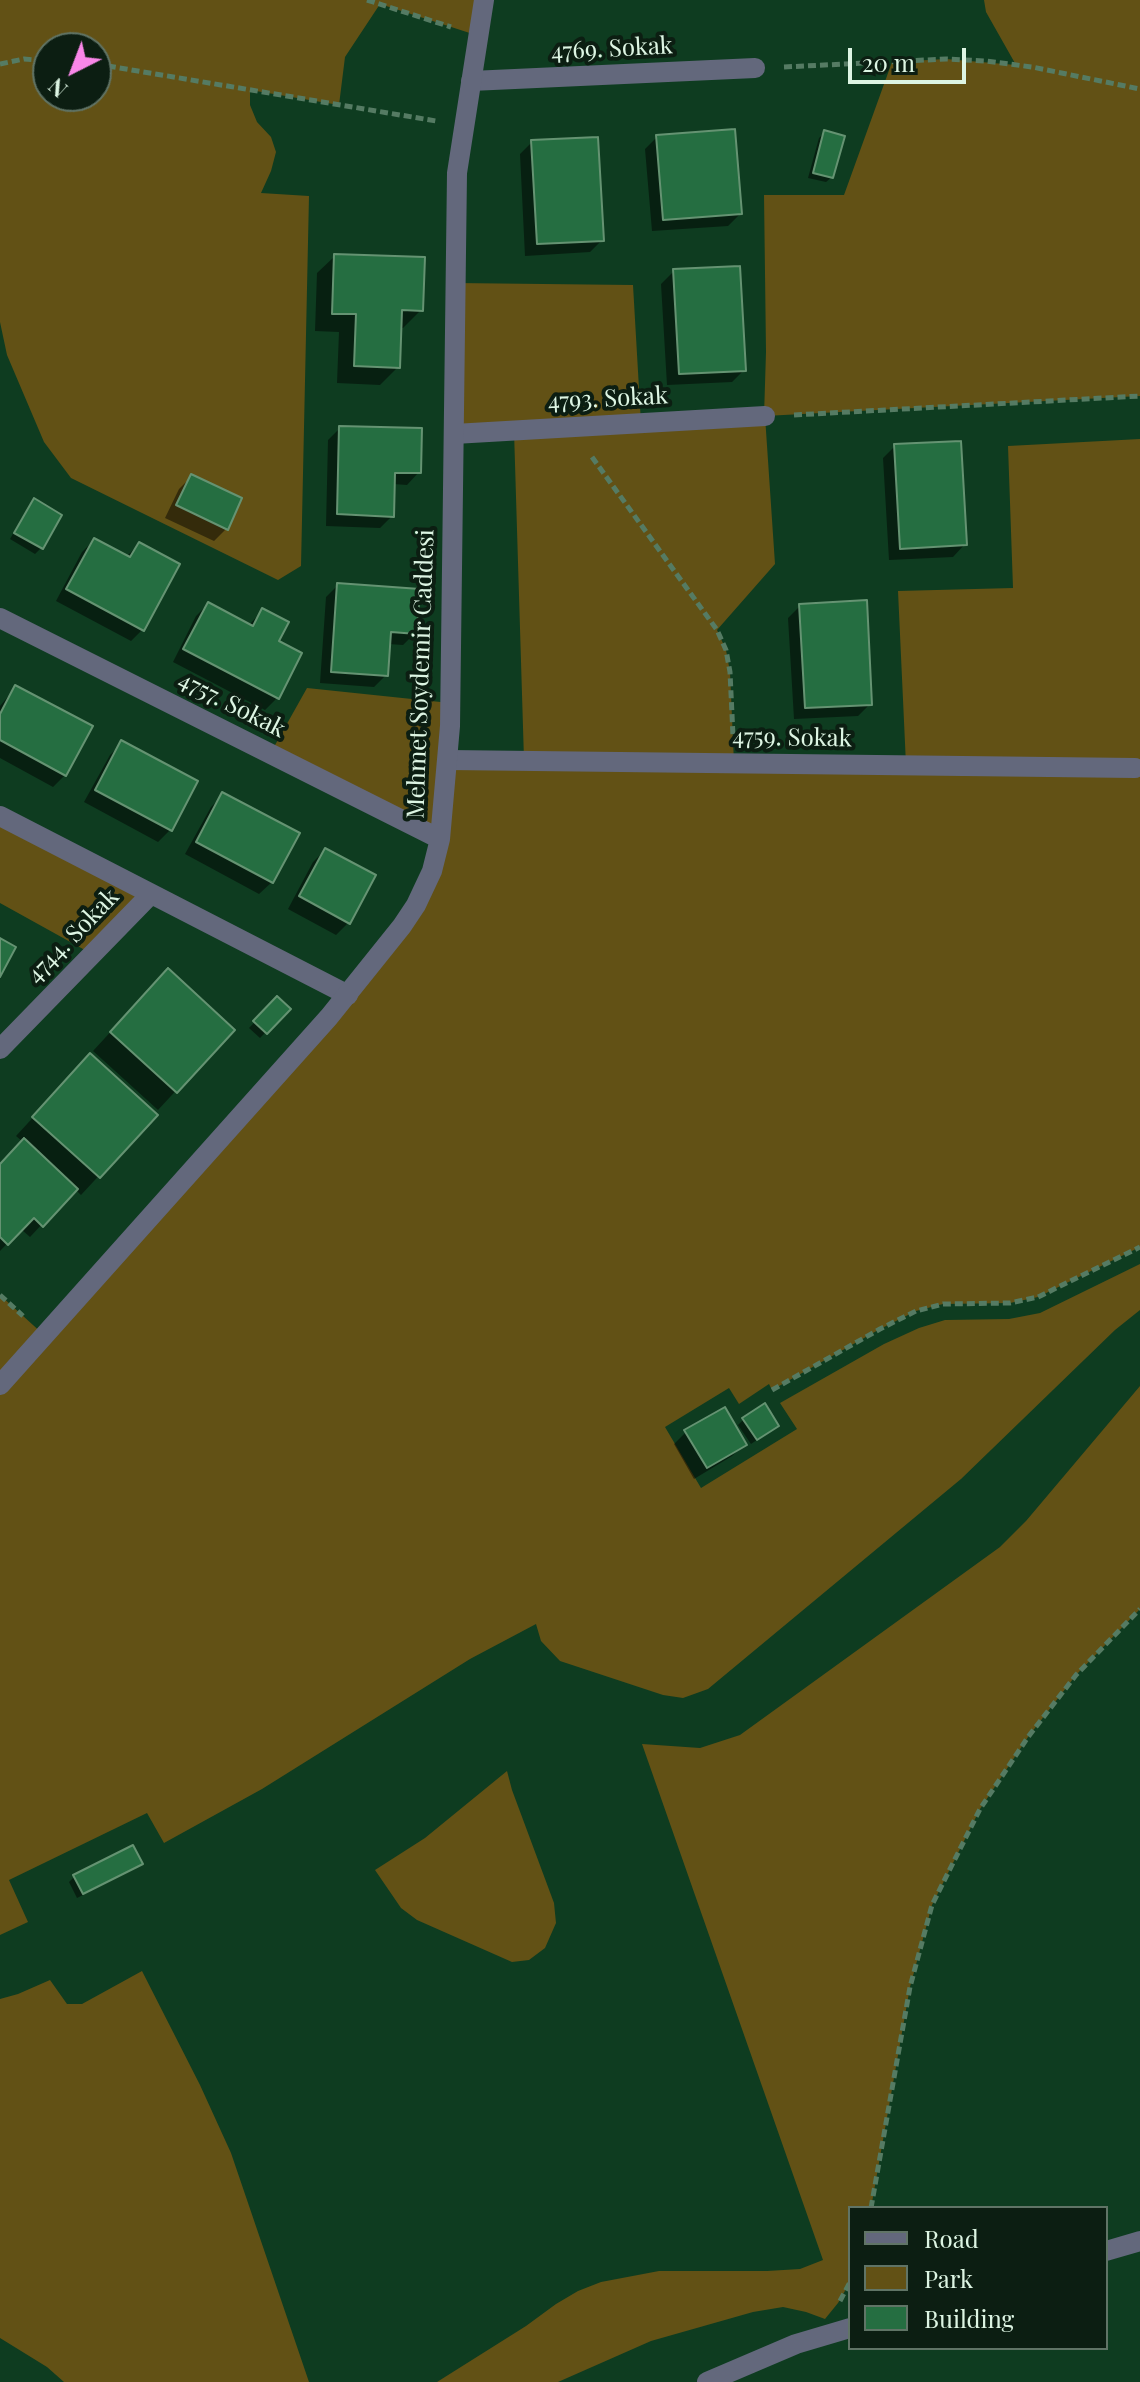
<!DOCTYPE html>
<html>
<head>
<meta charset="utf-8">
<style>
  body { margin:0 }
  #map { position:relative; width:1140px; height:2382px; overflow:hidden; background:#0e3c20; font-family:"Playfair Display",serif }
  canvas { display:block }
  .legend { position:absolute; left:848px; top:2206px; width:260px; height:144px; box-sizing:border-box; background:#0c1e12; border:2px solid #607466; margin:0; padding:10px 14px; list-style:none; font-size:24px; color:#ddf5e3 }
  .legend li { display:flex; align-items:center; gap:16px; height:40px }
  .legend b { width:40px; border:2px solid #607466 }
  .north { position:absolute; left:32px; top:32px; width:80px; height:80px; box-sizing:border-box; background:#0c1e12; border:2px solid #607466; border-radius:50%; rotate:222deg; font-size:22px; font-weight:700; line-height:32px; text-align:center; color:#ddf5e3 }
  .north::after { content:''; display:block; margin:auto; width:28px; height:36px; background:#f987e8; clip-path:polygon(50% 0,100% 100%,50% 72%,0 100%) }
  .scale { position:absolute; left:848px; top:48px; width:118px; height:36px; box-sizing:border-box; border:4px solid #ddf5e3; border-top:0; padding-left:10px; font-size:24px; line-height:28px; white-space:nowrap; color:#ddf5e3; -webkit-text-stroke:6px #0c1e12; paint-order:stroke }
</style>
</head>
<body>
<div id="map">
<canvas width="1140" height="2382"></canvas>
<ul class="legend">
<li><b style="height:10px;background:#63687c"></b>Road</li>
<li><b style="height:22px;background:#625115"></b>Park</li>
<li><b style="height:22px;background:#256e41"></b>Building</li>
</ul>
<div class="north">N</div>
<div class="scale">20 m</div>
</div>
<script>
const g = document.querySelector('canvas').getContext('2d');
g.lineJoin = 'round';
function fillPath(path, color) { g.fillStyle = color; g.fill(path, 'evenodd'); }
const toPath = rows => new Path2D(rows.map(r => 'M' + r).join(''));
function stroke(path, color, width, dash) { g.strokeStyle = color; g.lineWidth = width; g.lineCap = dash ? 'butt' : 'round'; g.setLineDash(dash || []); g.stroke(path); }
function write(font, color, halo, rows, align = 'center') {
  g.font = font + ' "Playfair Display",serif'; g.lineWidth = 8; g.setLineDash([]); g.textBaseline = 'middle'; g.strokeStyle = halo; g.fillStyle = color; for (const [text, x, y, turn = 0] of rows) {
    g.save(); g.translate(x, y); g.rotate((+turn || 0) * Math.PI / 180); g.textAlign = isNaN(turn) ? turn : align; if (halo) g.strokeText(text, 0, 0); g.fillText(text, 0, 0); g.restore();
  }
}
const green = toPath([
  [0,0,484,0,479,36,380,4,345,57,339,105,250,90,250,105,257,122,271,137,276,152,271,171,261,193,309,196,301,566,278,580,71,478,44,442,7,355,0,322],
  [48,48,96,48,96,96,48,96],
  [984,0,1140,0,1140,396,765,416,775,564,717,630,726,650,730,672,734,763,906,765,898,591,1013,588,1008,446,1140,439,1140,1247,1038,1297,1010,1303,943,1304,916,1311,880,1329,772,1390,769,1384,739,1404,729,1388,665,1427,701,1488,797,1429,780,1403,884,1344,919,1328,945,1320,1009,1319,1040,1313,1140,1264,1140,1310,1115,1330,961,1479,708,1689,683,1698,663,1695,560,1661,541,1641,536,1624,470,1659,262,1789,164,1843,147,1813,9,1880,28,1922,0,1935,0,1295,44,1335,386,947,440,839,270,754,307,688,450,703,448,760,524,760,514,431,454,434,455,283,633,285,641,423,764,416,766,352,764,195,844,195,892,62,946,59,1016,65,986,12],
  [0,816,151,894,92,954,0,903],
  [1140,1386,1140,1609,1076,1675,1028,1737,980,1809,932,1905,910,1987,871,2208,850,2208,850,2282,838,2303,825,2319,806,2312,783,2307,753,2312,651,2341,558,2382,437,2382,526,2326,556,2304,578,2291,601,2282,659,2271,767,2271,800,2269,823,2260,642,1744,700,1748,740,1735,1000,1547,1026,1521],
  [507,1771,512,1790,554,1903,556,1923,545,1948,529,1960,512,1962,417,1920,401,1908,375,1870,425,1838],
  [142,1971,200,2085,231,2153,309,2382,64,2382,47,2367,0,2338,0,1999,18,1994,50,1980,67,2004,82,2004]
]);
const shadow = toPath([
  [825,132,832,177,826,182,808,178,819,138],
  [657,137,740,214,728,226,652,231,645,149],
  [532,142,602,240,590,252,525,256,520,154],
  [335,256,421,310,403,328,399,328,398,367,380,385,337,383,339,332,315,331,317,273],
  [674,271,744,370,732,382,667,385,661,284],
  [340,428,419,472,407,485,393,484,392,516,380,528,326,526,328,440],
  [895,446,965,544,953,557,889,560,883,458],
  [191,477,226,529,214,541,165,518,179,489],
  [35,501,59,515,41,548,35,554,10,539,29,506],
  [94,540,126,557,139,544,143,629,131,641,56,601,82,552],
  [338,585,415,633,403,645,388,644,386,675,374,687,320,683,326,597],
  [208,604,249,625,263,610,276,642,277,698,265,710,173,662,196,616],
  [800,606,870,704,858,716,794,719,788,618],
  [16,687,65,775,53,787,0,758,0,706],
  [122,743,170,830,158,842,84,802,110,755],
  [223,795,272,882,259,894,185,854,211,807],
  [325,850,373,876,348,923,336,935,288,909,313,862],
  [150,989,232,1030,158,1110,93,1051],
  [277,999,288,1009,260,1038,249,1028],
  [73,1074,155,1115,81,1195,75,1189,30,1237,21,1229,0,1251,0,1166,23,1142,16,1136],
  [744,1419,777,1426,751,1444,738,1425],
  [686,1432,744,1444,732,1456,694,1479,674,1444],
  [141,1864,135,1869,77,1898,69,1882,75,1876]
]);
const building = toPath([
  [735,129,742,214,663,220,656,135,735,129],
  [824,130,845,136,833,178,813,173,824,130],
  [598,137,604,241,537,244,531,140,598,137],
  [334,254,425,257,423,311,402,310,400,368,354,366,356,314,332,314,334,254],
  [740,266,746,371,679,374,673,269,740,266],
  [339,426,422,428,421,473,395,473,394,517,337,514,339,426],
  [961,441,967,545,900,549,894,444,961,441],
  [191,474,242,498,228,530,176,505,191,474],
  [34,498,62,515,43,549,14,533,34,498],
  [94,538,130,557,139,542,180,564,144,631,66,589,94,538],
  [337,583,420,589,417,634,391,632,388,676,331,672,337,583],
  [867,600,872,705,805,708,799,604,867,600],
  [208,602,253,626,262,608,289,622,279,641,302,653,279,699,183,649,208,602],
  [15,685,93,726,66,776,0,740,0,714,15,685],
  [121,740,198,781,172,831,95,790,121,740],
  [222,792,300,833,273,883,196,842,222,792],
  [325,848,376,875,350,924,299,896,325,848],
  [0,938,16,947,0,977,0,938],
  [168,968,235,1030,177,1093,110,1032,168,968],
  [277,996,291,1009,267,1034,253,1021,277,996],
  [90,1053,158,1115,100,1178,32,1117,90,1053],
  [24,1138,78,1189,43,1227,34,1218,8,1245,0,1237,0,1164,24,1138],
  [765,1403,779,1426,757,1440,742,1418,765,1403],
  [725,1407,747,1445,707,1468,684,1430,725,1407],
  [133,1845,143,1864,83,1894,73,1875,133,1845]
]);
const path = toPath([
  [367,0,451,27],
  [0,64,24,59,48,61],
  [96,64,436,121],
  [784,67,946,59,986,61,1032,67,1140,89],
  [794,415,1140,396],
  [592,457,717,630,726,650,730,672,733,736],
  [0,1295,23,1316],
  [772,1390,880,1329,916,1311,943,1304,1010,1303,1038,1297,1140,1247],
  [871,2208,910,1987,932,1905,980,1809,1028,1737,1076,1675,1140,1609],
  [840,2301,850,2282]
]);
const service = toPath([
  [471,81,755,68],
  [454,434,765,416],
  [448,760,1135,768],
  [0,816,348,995],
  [0,1049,151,894]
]);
const minor = toPath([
  [0,618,440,839],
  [0,1385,329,1017,402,926,416,905,432,871,440,839,450,726,457,173,484,0],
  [1106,2251,1140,2241],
  [707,2382,796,2344,850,2328]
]);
const streetNames = [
  ["4769. Sokak",612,49,-3],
  ["4793. Sokak",608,399,-3],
  ["Mehmet Soydemir Caddesi",421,674,-88],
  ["4757. Sokak",232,705,27],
  ["4759. Sokak",792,738,1],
  ["4744. Sokak",73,936,-46]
];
fillPath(green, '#625115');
fillPath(shadow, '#0007');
fillPath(building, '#256e41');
stroke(building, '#659372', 2);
stroke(path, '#557b63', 5, [8, 4]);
stroke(service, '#63687c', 20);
stroke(minor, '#63687c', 20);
write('24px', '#ddf5e3', '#0c1e12', streetNames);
</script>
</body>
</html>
